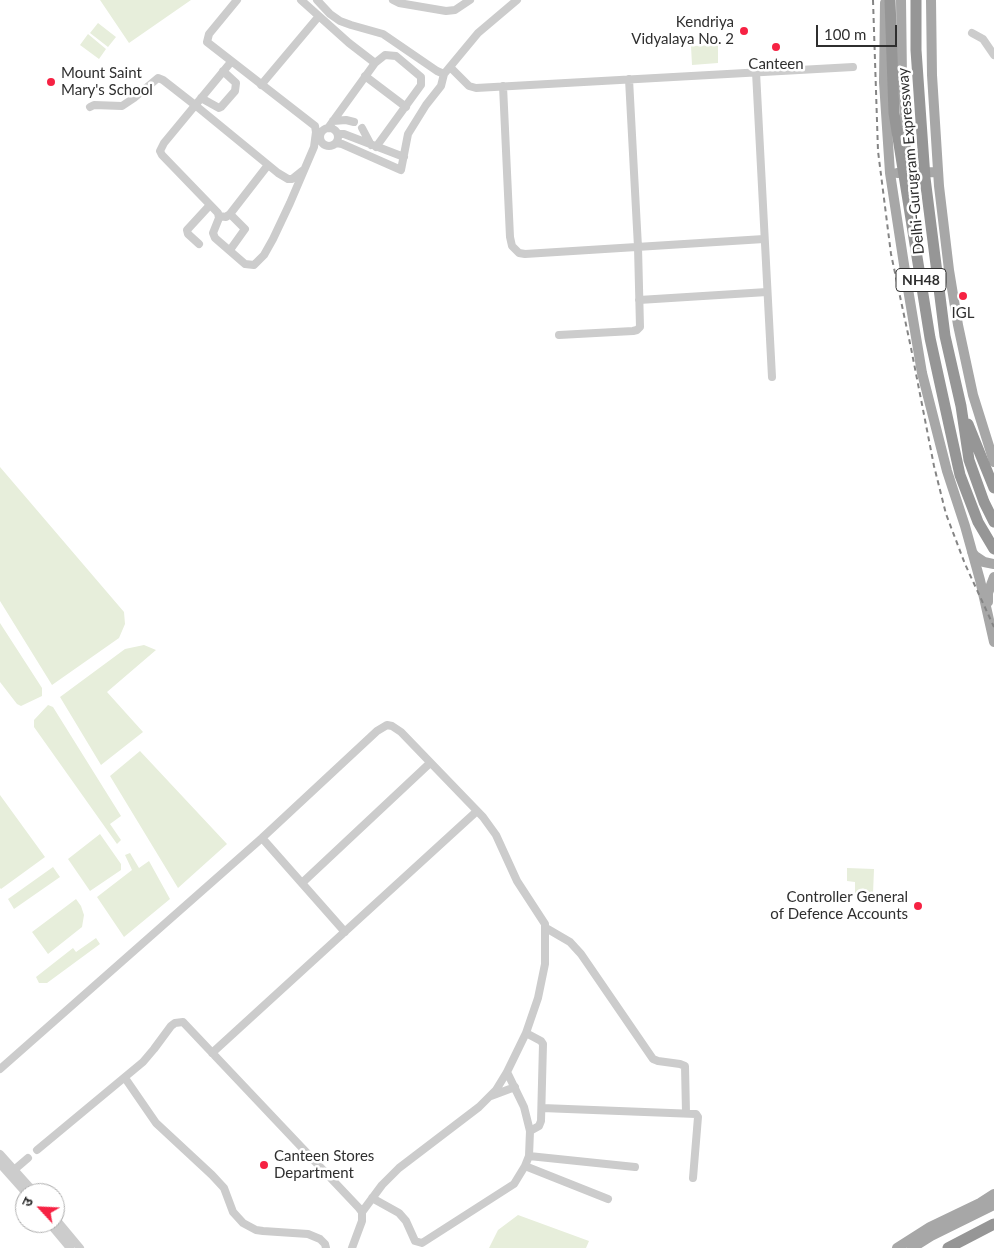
<!DOCTYPE html>
<html>
<head>
<meta charset="utf-8">
<style>
  body { margin:0 }
  #map { position:relative; width:994px; height:1248px; overflow:hidden; background:#fff; font-family:Lato,"Noto Sans Devanagari",sans-serif }
  canvas { display:block }
  .north { position:absolute; left:15px; top:1183px; width:50px; height:50px; box-sizing:border-box; background:#fff; border:1px solid #acacac; border-radius:50%; rotate:295deg; font-size:14px; font-weight:700; line-height:20px; text-align:center; color:#2f2f2f }
  .north::after { content:''; display:block; margin:auto; width:18px; height:22px; background:#f62243; clip-path:polygon(50% 0,100% 100%,50% 72%,0 100%) }
  .scale { position:absolute; left:816px; top:25px; width:81px; height:22px; box-sizing:border-box; border:2px solid #2f2f2f; border-top:0; padding-left:6px; font-size:15px; line-height:18px; white-space:nowrap; color:#2f2f2f; -webkit-text-stroke:4px #fff; paint-order:stroke }
</style>
</head>
<body>
<div id="map">
<canvas width="994" height="1248"></canvas>
<div class="north">उ</div>
<div class="scale">100 m</div>
</div>
<script>
const g = document.querySelector('canvas').getContext('2d');
g.lineJoin = 'round';
function fillPath(path, color) { g.fillStyle = color; g.fill(path, 'evenodd'); }
const toPath = rows => new Path2D(rows.map(r => 'M' + r).join(''));
function stroke(path, color, width, dash) { g.strokeStyle = color; g.lineWidth = width; g.lineCap = dash ? 'butt' : 'round'; g.setLineDash(dash || []); g.stroke(path); }
function write(font, color, halo, rows, align = 'center') {
  g.font = font + ' Lato,sans-serif'; g.lineWidth = 5; g.setLineDash([]); g.textBaseline = 'middle'; g.strokeStyle = halo; g.fillStyle = color; for (const [text, x, y, turn = 0] of rows) {
    g.save(); g.translate(x, y); g.rotate((+turn || 0) * Math.PI / 180); g.textAlign = isNaN(turn) ? turn : align; if (halo) g.strokeText(text, 0, 0); g.fillText(text, 0, 0); g.restore();
  }
}
const green = toPath([
  [100,0,191,0,129,43],
  [98,23,116,37,108,47,90,33],
  [88,34,106,49,99,59,80,45],
  [718,45,718,63,692,65,691,46],
  [0,467,124,612,125,624,119,638,52,685,0,601],
  [0,623,42,688,42,696,21,706,17,704,0,682],
  [144,645,156,650,107,692,143,732,101,765,60,697,125,649],
  [48,705,53,707,121,816,110,824,121,840,117,844,34,727,34,720],
  [140,751,227,844,178,888,110,776],
  [0,795,45,857,1,889,0,888],
  [100,834,121,864,121,870,90,891,68,859],
  [130,853,139,868,149,861,170,899,124,937,97,897,132,870,125,855],
  [53,867,60,877,14,909,8,899],
  [847,868,874,869,873,894,855,893,855,882,847,881],
  [76,899,81,906,84,915,82,927,48,954,32,932],
  [96,938,100,944,47,983,39,983,36,977,73,948,76,952],
  [518,1215,589,1241,586,1248,489,1248,498,1230]
]);
const minor = toPath([
  [301,0,349,43,375,63,385,55,396,56,421,77,421,85,376,147],
  [317,0,330,14,340,21,351,25,383,34,437,71,444,74,478,33,517,0],
  [393,0,399,3,446,11,455,10,470,0],
  [972,33,983,39,994,55],
  [231,62,164,143,160,151,162,155,218,213,219,218,213,233,215,238,245,264,254,265,264,255,273,239,290,203,314,147,316,132,315,126,207,42,209,34,237,0],
  [450,67,469,86,476,88,853,67],
  [756,72,772,377],
  [365,76,406,107],
  [261,85,319,16],
  [503,86,510,237,512,246,519,253,525,254,764,239],
  [201,98,219,108,221,107,235,91,236,83,223,71],
  [90,107,94,105,122,106,134,98,158,78,163,80,195,105,278,173,288,179,292,179,302,171],
  [333,121,346,120,354,122],
  [328,128,375,63],
  [362,128,371,145],
  '320 137a9 9 0 1 1 18 0a9 9 0 1 1-18 0Z',
  [338,134,344,134,404,157],
  [336,143,342,144,401,170,408,134,426,105,441,86,444,74],
  [219,216,226,217,230,214,268,165],
  [199,244,188,234,187,230,210,205],
  [230,250,245,229,230,214],
  [639,300,767,292],
  [559,335,633,331,637,330,640,327,638,247,629,79],
  [262,838,345,932],
  [302,883,430,763],
  [546,928,570,942,581,954,653,1059,658,1061,680,1064,685,1066,686,1113],
  [526,1033,541,1041,543,1044,541,1121,539,1126,530,1131],
  [212,1053,477,811],
  [0,1069,262,838,377,731,387,725,392,726,401,732,483,817,496,835,517,881,545,924,545,964,538,998,526,1033,507,1072,496,1090,479,1107,399,1168,382,1185,362,1212],
  [125,1078,156,1123,212,1175,224,1188,233,1212,243,1223,256,1230,263,1231,308,1234,320,1239,325,1244,326,1248],
  [491,1096,515,1087],
  [542,1108,696,1114,698,1117,693,1178],
  [37,1150,143,1062,154,1049,171,1026,175,1023,183,1022,359,1208,362,1212,362,1221,352,1248],
  [0,1154,35,1193],
  [529,1156,635,1167],
  [0,1164,26,1193],
  [525,1166,608,1199],
  [14,1170,28,1158],
  [372,1198,399,1213,406,1221,415,1241,422,1243,514,1184,525,1166,529,1156,530,1131,524,1107,507,1072],
  [55,1218,80,1248],
  [49,1223,70,1248]
]);
const major = toPath([
  [931,0,932,75,939,186,949,270,958,325,973,395,994,462],
  [885,3,884,82,890,173,905,271,922,373,947,471,965,526,980,580,994,642],
  [897,173,938,172],
  [972,552,975,556,984,562,994,564],
  [988,602,988,593,994,577],
  [897,1248,930,1227,980,1203,994,1194],
  [912,1248,931,1236,994,1205]
]);
const highway = toPath([
  [948,1248,994,1224]
]);
const rail = toPath([
  [873,0,878,151,891,254,911,348,934,466,946,514,965,564,994,627]
]);
const majorBridge = toPath([
  [901,0,902,77,905,116,906,163]
]);
const highwayBridge = toPath([
  [890,0,894,113,930,338,960,475,978,522,994,549],
  [916,0,916,50,925,178,945,336,961,406,969,460,984,502,994,522],
  [968,424,994,488]
]);
const markers = [
  [744,31,5,"#f62243"],
  [776,47,5,"#f62243"],
  [51,82,5,"#f62243"],
  [963,296,5,"#f62243"],
  [918,906,5,"#f62243"],
  [264,1165,5,"#f62243"]
];
const shields = [
  [921,280,50]
];
const shieldNames = [
  ["NH48",921,280]
];
const poiNames = [
  ["Kendriya",734,22],
  ["Vidyalaya No. 2",734,39],
  ["Canteen",776,64,"center"],
  ["Mount Saint",61,73,"left"],
  ["Mary's School",61,90,"left"],
  ["IGL",963,313,"center"],
  ["Controller General",908,897],
  ["of Defence Accounts",908,914],
  ["Canteen Stores",274,1156,"left"],
  ["Department",274,1173,"left"]
];
const streetNames = [
  ["Delhi-Gurugram Expressway",911,161,-95]
];
fillPath(green, '#e7eedb');
stroke(minor, '#ccc', 8);
stroke(major, '#a7a7a7', 10);
stroke(highway, '#969696', 11);
stroke(rail, '#848484', 2, [5, 4]);
stroke(majorBridge, '#a7a7a7', 10);
stroke(highwayBridge, '#969696', 11);
for (const [x, y, r, color] of markers) { const dot = new Path2D(); dot.arc(x, y, r, 0, 2 * Math.PI); g.fillStyle = color; g.fill(dot); stroke(dot, '#fff', 2); }
for (const [x, y, w] of shields) { const box = new Path2D(); box.roundRect(x - w / 2, y - 11.5, w, 23, 4); g.fillStyle = '#fff'; g.fill(box); stroke(box, '#2f2f2f', 1); }
write('bold 14px', '#2f2f2f', null, shieldNames);
write('15px', '#2f2f2f', '#fff', poiNames, 'right');
write('15px', '#2f2f2f', '#fff', streetNames);
</script>
</body>
</html>
